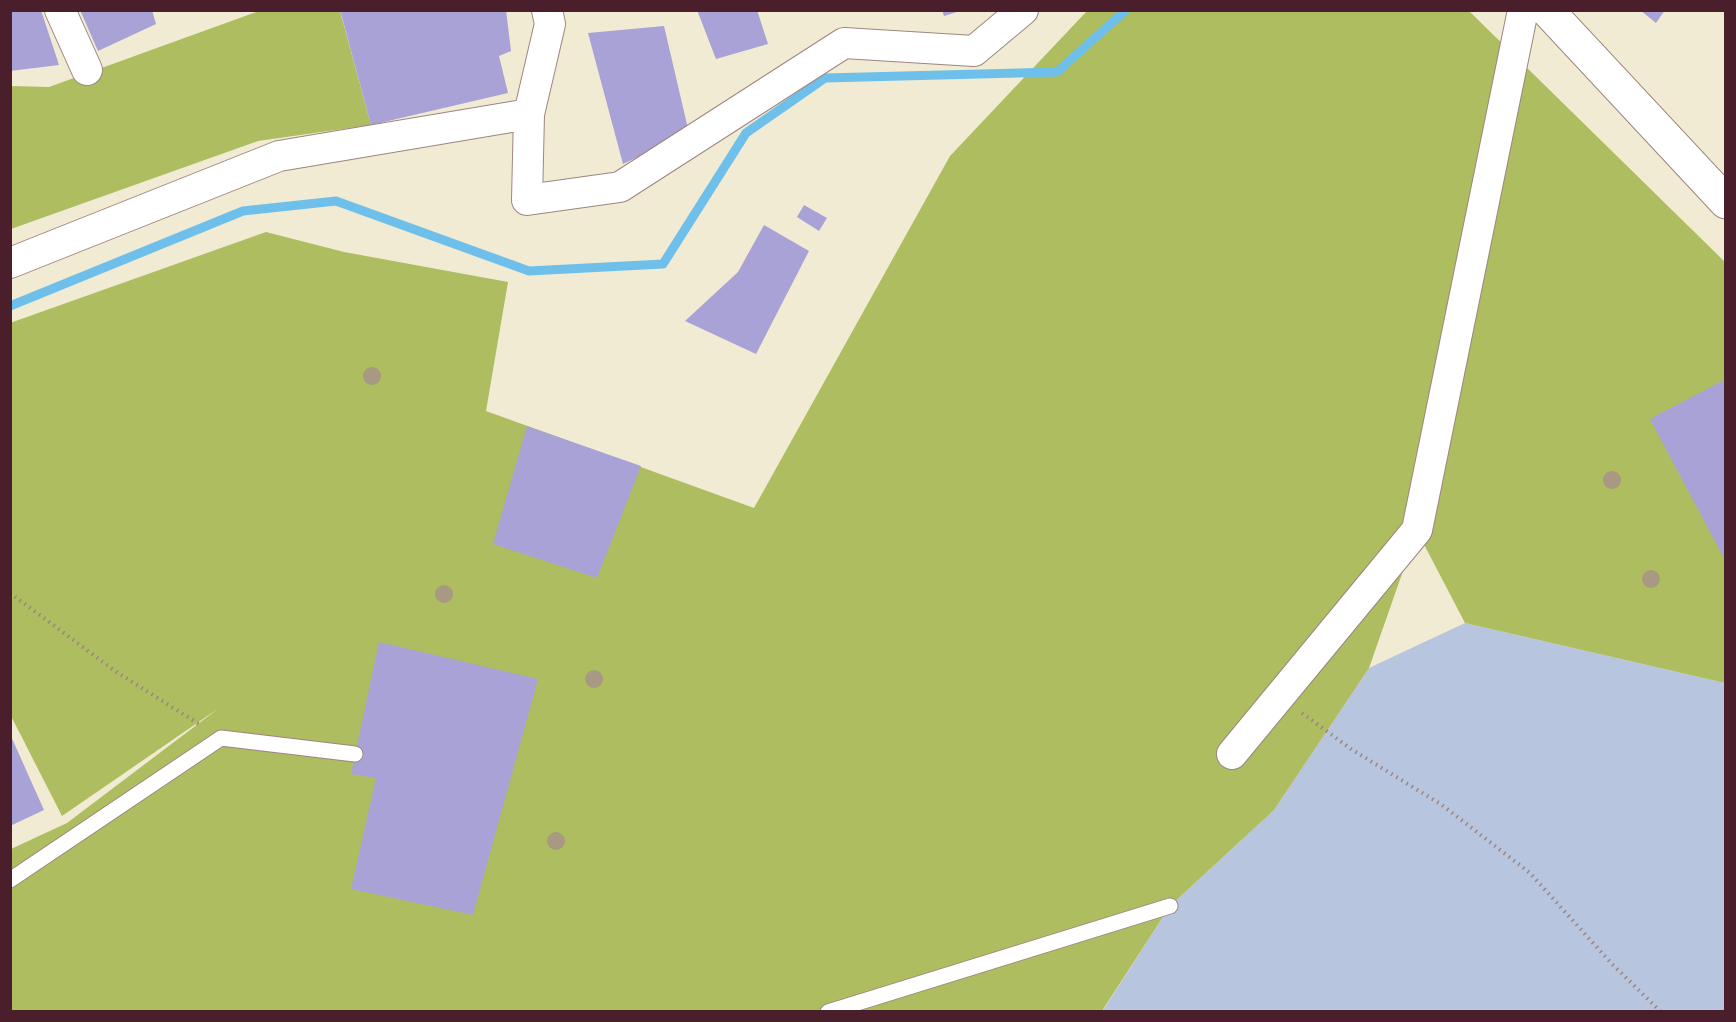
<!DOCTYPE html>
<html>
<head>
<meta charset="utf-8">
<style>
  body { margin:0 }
  #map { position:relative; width:1736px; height:1022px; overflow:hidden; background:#f1ebd4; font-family:Sriracha,sans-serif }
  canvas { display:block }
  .frame { position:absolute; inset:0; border:12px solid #4a1f2b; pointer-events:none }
</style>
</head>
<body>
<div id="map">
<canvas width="1736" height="1022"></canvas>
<div class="frame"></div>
</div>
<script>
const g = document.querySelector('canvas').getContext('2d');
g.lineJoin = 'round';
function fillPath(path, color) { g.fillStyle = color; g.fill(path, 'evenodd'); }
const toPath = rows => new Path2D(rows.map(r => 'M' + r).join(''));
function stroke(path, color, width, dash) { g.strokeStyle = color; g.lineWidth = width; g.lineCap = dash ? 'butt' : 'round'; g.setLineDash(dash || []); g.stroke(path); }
const industrial = toPath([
  [1465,623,1725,683,1725,1011,1102,1012,1170,906,1274,810,1369,668]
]);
const green = toPath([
  [259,11,340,11,371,125,258,141,11,229,10,86,49,87],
  [1087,11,1469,11,1725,262,1725,683,1465,623,1417,531,1369,668,1274,810,1170,906,1102,1011,11,1011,11,849,67,823,219,708,62,816,11,716,10,323,266,232,344,252,508,282,486,411,754,508,950,156]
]);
const stream = toPath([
  [10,306,243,211,336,201,529,271,663,264,746,133,825,78,1057,72,1126,10]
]);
const building = toPath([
  [10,10,41,10,59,65,10,71],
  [80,10,152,10,156,24,98,51],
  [340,10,506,10,511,51,499,56,508,93,371,125],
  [697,10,757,10,768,44,716,59],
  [942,10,960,10,960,11,944,16],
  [1640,10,1665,10,1656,23],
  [664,26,689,133,623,164,588,33],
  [804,205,827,218,819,231,797,217],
  [764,225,809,251,756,354,685,321,738,272],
  [1726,379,1726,562,1650,419],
  [527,426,641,466,597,578,493,544],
  [379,642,538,679,473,915,351,889,376,778,351,774],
  [10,734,44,810,10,826]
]);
const path = toPath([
  [10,593,115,671,202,726],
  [1302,713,1351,749,1442,805,1530,873,1612,964,1661,1012]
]);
const lane = toPath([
  [10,880,221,738,355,754],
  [828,1012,1170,906]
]);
const street = toPath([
  [60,10,87,70],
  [547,10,550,24,529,114,527,200,620,187,844,43,974,51,1023,10],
  [10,263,279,156,529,114],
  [1232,754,1417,530,1523,10]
]);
const secondary = toPath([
  [1547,10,1726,202]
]);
const trees = [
  [372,376],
  [1612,480],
  [1651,579],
  [444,594],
  [594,679],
  [556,841]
];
fillPath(industrial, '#b7c5de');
fillPath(green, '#adbd60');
stroke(stream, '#6ec0ea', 9);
fillPath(building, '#a9a2d6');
stroke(lane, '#9e8580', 17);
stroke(street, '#9e8580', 32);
stroke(secondary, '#9e8580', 35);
stroke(path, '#9e8580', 4, [1.5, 4.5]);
stroke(lane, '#fff', 15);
stroke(street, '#fff', 30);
stroke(secondary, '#fff', 33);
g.fillStyle = '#a89982';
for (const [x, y] of trees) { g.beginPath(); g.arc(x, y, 9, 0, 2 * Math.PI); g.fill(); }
</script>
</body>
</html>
